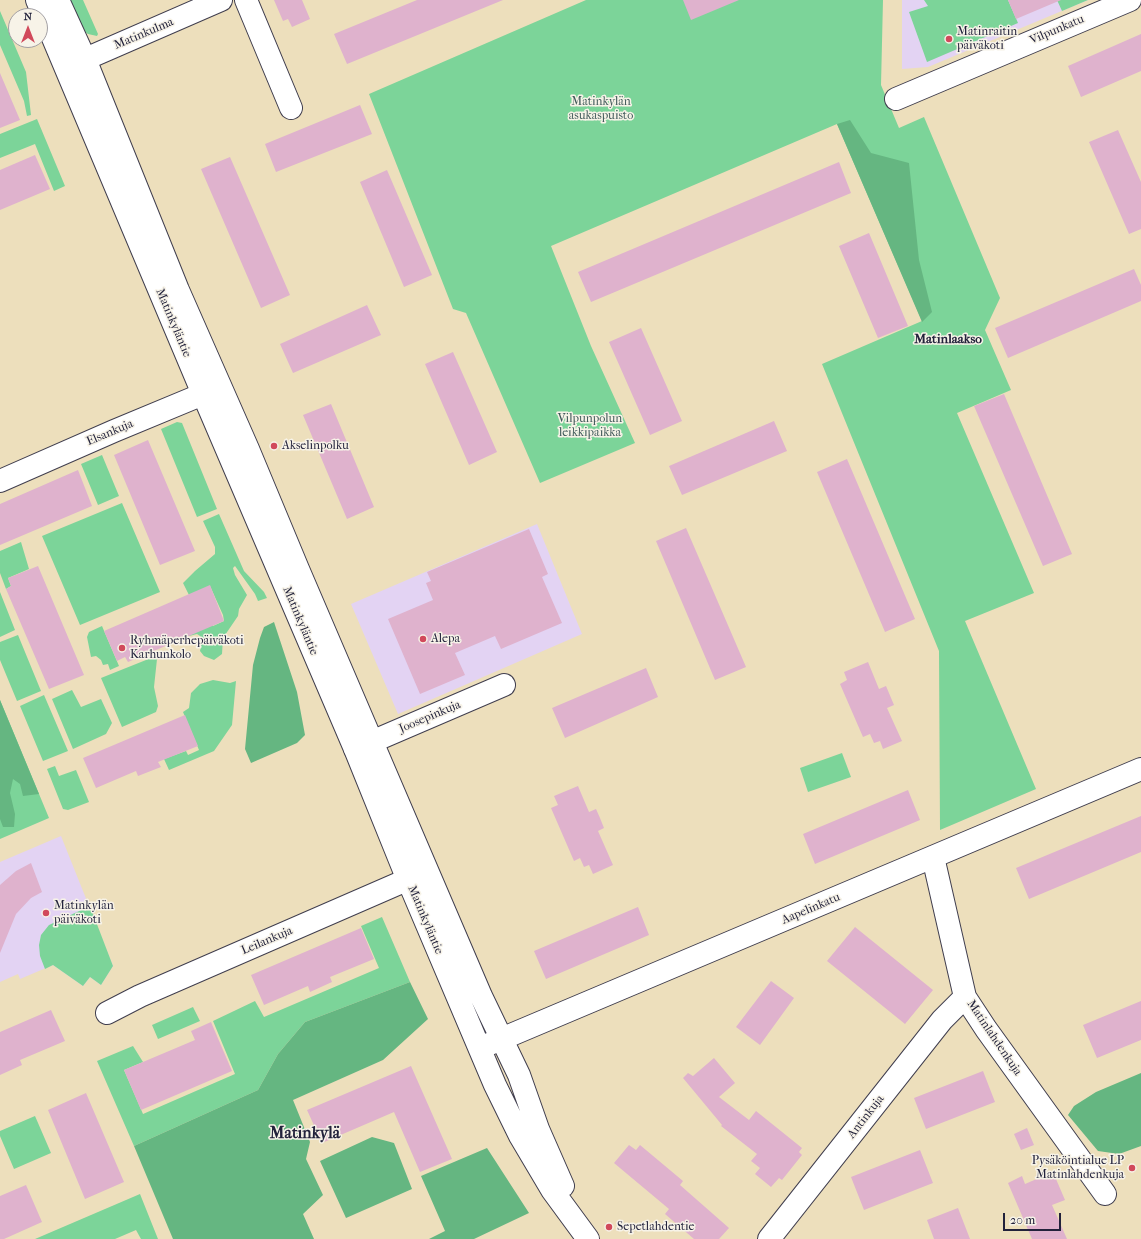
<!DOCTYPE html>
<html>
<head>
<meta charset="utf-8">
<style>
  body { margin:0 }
  #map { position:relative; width:1141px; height:1239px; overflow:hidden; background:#eddfbc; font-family:"IM FELL French Canon",serif }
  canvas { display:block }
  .north { position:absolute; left:8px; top:8px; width:40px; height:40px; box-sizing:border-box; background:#f7f3e8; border:1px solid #a29fa3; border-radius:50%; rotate:0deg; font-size:11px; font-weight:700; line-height:16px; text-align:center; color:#22223b }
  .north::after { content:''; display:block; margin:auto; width:14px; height:18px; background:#d1495b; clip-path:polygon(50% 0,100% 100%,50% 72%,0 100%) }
  .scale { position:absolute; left:1003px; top:1213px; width:58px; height:18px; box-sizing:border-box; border:2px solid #22223b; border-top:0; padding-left:5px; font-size:12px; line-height:14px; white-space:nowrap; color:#22223b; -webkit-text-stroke:3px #f7f3e8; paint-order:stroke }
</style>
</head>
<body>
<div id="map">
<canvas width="1141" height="1239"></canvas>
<div class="north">N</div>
<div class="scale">20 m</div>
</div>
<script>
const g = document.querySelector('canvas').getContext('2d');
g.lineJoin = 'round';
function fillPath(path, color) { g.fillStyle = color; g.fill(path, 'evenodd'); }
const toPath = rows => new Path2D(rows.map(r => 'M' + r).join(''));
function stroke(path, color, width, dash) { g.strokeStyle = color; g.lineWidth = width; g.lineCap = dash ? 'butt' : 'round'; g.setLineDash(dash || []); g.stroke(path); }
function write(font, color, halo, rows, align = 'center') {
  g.font = font + ' "IM FELL French Canon",serif'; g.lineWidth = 3; g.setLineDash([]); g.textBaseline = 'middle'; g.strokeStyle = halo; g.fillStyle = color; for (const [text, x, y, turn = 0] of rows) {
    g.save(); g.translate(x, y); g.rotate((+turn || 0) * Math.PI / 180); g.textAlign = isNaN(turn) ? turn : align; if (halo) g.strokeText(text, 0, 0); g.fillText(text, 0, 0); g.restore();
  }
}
const built = toPath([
  [902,0,1088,0,928,67,902,69],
  [537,524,582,634,398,714,351,604],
  [61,836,113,966,101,985,90,977,83,986,53,965,20,979,18,974,0,982,0,862]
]);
const green = toPath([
  [65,0,83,0,98,34,97,36,88,34,80,29],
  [586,0,883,0,881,85,899,128,924,117,1000,298,985,330,1011,390,957,413,1034,593,965,621,1036,789,940,830,939,651,822,364,922,321,837,124,551,246,591,346,635,443,540,483,466,313,453,309,369,94],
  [924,0,1008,0,1018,23,927,62,909,12,928,6],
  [1057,0,1088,0,1062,11],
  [0,11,26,72,31,115,27,116,24,101,0,45],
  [37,119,65,186,54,191,35,144,0,158,0,134],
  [177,422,182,423,217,509,197,517,161,429],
  [102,455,119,496,98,505,81,464],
  [122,503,160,592,80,625,42,536],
  [219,514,244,571,264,592,267,598,258,601,255,594,235,566,233,568,235,575,247,595,239,609,238,616,223,638,222,654,214,660,204,656,200,651,202,641,200,636,197,634,189,636,187,631,211,621,213,626,224,621,223,615,210,586,189,595,183,583,195,571,215,554,215,547,203,521],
  [21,542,29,569,8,578,11,586,6,589,0,573,0,551],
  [0,592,15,630,0,637],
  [102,626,119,666,110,670,108,664,103,665,101,660,96,656,91,657,87,637,89,632],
  [18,635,41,691,17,701,0,660,0,642],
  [151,658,157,659,154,687,158,706,156,712,122,727,101,678],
  [213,680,230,683,236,681,232,725,214,751,169,770,164,759,186,751,188,755,199,750,183,712,189,708,191,693,200,684],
  [72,690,81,707,101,699,112,723,106,734,73,749,52,699],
  [44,695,68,751,43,761,20,706],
  [0,700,49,818,0,839],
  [842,753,851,777,808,792,800,768],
  [55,766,59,776,76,770,89,802,68,810,63,809,47,769],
  [90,906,113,966,101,985,90,977,83,986,53,965,45,969,40,956,39,945,41,935,49,925],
  [382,917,410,982,305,1022,278,1054,258,1090,134,1146,97,1061,133,1046,143,1062,124,1070,143,1114,235,1074,213,1021,255,1001,264,1017,379,968,361,926],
  [193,1007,200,1021,158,1039,152,1025],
  [35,1116,51,1153,14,1169,0,1136,0,1131],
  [140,1194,158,1239,141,1239,136,1230,115,1239,35,1239]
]);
const forest = toPath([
  [850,120,871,153,909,163,919,260,932,312,922,322,837,124],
  [274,622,297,692,305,735,297,743,251,763,245,749,253,665,260,638,264,627],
  [0,700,39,794,23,796,20,784,13,779,10,793,15,814,14,827,3,827,0,819],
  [410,982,428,1019,383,1060,293,1100,310,1142,306,1159,323,1195,303,1214,314,1239,173,1239,134,1146,258,1090,278,1054,305,1022],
  [1141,1073,1141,1146,1119,1154,1098,1151,1068,1115,1074,1106,1096,1092],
  [372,1137,394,1143,412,1189,346,1218,320,1161],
  [487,1148,529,1213,474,1239,429,1239,445,1231,421,1176]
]);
const building = toPath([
  [274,0,302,0,310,19,292,27,288,19,283,21],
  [417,0,503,0,347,64,334,34],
  [683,0,739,0,691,20],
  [1008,0,1061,0,1016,19],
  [1141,34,1141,71,1081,97,1068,66],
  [0,73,20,120,0,128],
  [360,105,372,134,276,172,265,144],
  [1118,130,1141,182,1141,229,1129,234,1089,142],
  [35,155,50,189,0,210,0,170],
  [230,157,290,295,261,308,201,169],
  [839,162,851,193,591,302,578,272],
  [387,170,432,275,404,287,360,182],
  [869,233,908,326,878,338,839,246],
  [1134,269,1141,285,1141,301,1008,358,995,328],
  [367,305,381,335,293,373,280,344],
  [641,328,682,421,650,435,609,342],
  [453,352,497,452,469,465,425,364],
  [1004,394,1072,554,1043,566,974,406],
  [331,404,374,507,347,519,303,415],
  [774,421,787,451,682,495,669,466],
  [148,440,195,551,160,565,114,455],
  [847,459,915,619,885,632,817,472],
  [78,470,92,506,0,545,0,504],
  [686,528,746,667,715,680,656,541],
  [529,529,548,574,542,577,562,623,501,649,495,636,455,653,465,675,420,694,388,619,433,600,426,583,431,581,427,572],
  [38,566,84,675,49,689,6,589,11,586,8,578],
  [210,585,224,621,128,662,125,657,117,661,104,631],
  [868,662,879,689,886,686,894,705,887,708,902,741,883,749,880,741,874,743,870,734,863,737,840,684,847,680,844,672],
  [646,668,658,697,565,738,552,708],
  [185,715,198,746,158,762,161,767,138,776,136,771,96,788,83,758],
  [578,786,589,812,596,809,600,818,604,828,598,831,613,865,593,874,589,865,584,867,580,858,574,861,551,808,558,805,554,796],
  [908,790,920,820,815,864,803,834],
  [1141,816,1141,852,1029,899,1016,868],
  [31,863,42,892,31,898,16,914,0,953,0,885,16,871],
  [638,907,649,935,546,979,534,951],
  [855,927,933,990,905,1024,827,961],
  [361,928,374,959,330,977,332,982,310,992,308,986,264,1005,251,975],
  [771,981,794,998,760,1045,736,1027],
  [1141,1001,1141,1040,1097,1058,1083,1025],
  [51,1010,65,1041,20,1060,22,1065,0,1075,0,1032],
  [211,1022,232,1071,141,1110,124,1070,195,1040,191,1031],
  [714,1058,735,1083,719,1097,749,1120,756,1111,802,1148,799,1152,802,1155,782,1180,779,1178,771,1187,755,1174,760,1168,751,1161,757,1154,721,1126,722,1125,683,1078,688,1073,693,1076],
  [411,1066,452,1159,420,1172,394,1112,322,1143,307,1110],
  [983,1071,995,1102,926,1129,914,1098],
  [86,1093,124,1182,85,1199,48,1110],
  [1027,1128,1034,1145,1021,1150,1014,1134],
  [629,1145,636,1150,640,1145,683,1181,680,1185,729,1228,719,1239,694,1239,665,1214,669,1209,614,1163],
  [920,1150,933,1183,864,1210,851,1177],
  [1053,1172,1065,1200,1052,1205,1067,1239,1032,1239,1008,1183,1022,1176,1025,1184],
  [26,1185,42,1222,4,1239,0,1239,0,1196],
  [958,1208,970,1239,934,1239,927,1220]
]);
const minor = toPath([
  [246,0,291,108],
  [67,67,221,0],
  [896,99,1130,0],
  [0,481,114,431,220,387],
  [355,749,504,685],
  [933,857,965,997,986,1029,1105,1194],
  [107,1013,140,996,425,872],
  [480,1048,1141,769],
  [769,1239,942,1020,965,997]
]);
const major = toPath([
  [37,0,203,394,355,749,408,880,495,1085,520,1136,552,1190,588,1239],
  [58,0,85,59,178,290,248,449,298,569,481,996,519,1075,538,1129,563,1186]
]);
const markers = [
  [949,39,4,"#d1495b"],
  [274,446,4,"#d1495b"],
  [423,639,4,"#d1495b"],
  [122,648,4,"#d1495b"],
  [46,913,4,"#d1495b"],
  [1132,1168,4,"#d1495b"],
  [609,1227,4,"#d1495b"]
];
const streetNames = [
  ["Vilpunkatu",1057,30,-23],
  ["Matinkulma",144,34,-23],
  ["Matinkyläntie",173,323,67],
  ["Elsankuja",110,433,-23],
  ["Matinkyläntie",300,621,67],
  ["Joosepinkuja",430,717,-23],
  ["Aapelinkatu",811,909,-23],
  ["Matinkyläntie",425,920,67],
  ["Leilankuja",267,941,-23],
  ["Matinlahdenkuja",994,1038,56],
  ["Antinkuja",866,1117,-52]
];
const poiNames = [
  ["Matinraitin",957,32],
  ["päiväkoti",957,46],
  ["Akselinpolku",282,446],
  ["Alepa",431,639],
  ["Ryhmäperhepäiväkoti",130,641],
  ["Karhunkolo",130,655],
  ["Matinkylän",54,906],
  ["päiväkoti",54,920],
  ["Pysäköintialue LP",1124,1161,"right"],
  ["Matinlahdenkuja",1124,1175,"right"],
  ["Sepetlahdentie",617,1227]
];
const parkNames = [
  ["Matinkylän",601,102],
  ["asukaspuisto",601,116],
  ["Vilpunpolun",590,419],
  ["leikkipaikka",590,433]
];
const neighbourhoodNames = [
  ["Matinlaakso",948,340]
];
const districtNames = [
  ["Matinkylä",305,1134]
];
fillPath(built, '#e3d3f3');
fillPath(green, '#7cd499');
fillPath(forest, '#65b681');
fillPath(building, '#dfb2cd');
stroke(minor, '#403e4e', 24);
stroke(major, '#403e4e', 24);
stroke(minor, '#fff', 22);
stroke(major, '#fff', 22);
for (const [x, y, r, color] of markers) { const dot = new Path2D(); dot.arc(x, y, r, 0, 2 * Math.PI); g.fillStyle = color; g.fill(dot); stroke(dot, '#f7f3e8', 1.5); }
write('12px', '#22223b', '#f7f3e8', streetNames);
write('12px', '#22223b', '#f7f3e8', poiNames, 'left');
write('12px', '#3d5757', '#f7f3e8', parkNames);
write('bold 13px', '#22223b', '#f7f3e8', neighbourhoodNames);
write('bold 16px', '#22223b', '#f7f3e8', districtNames);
</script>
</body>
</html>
